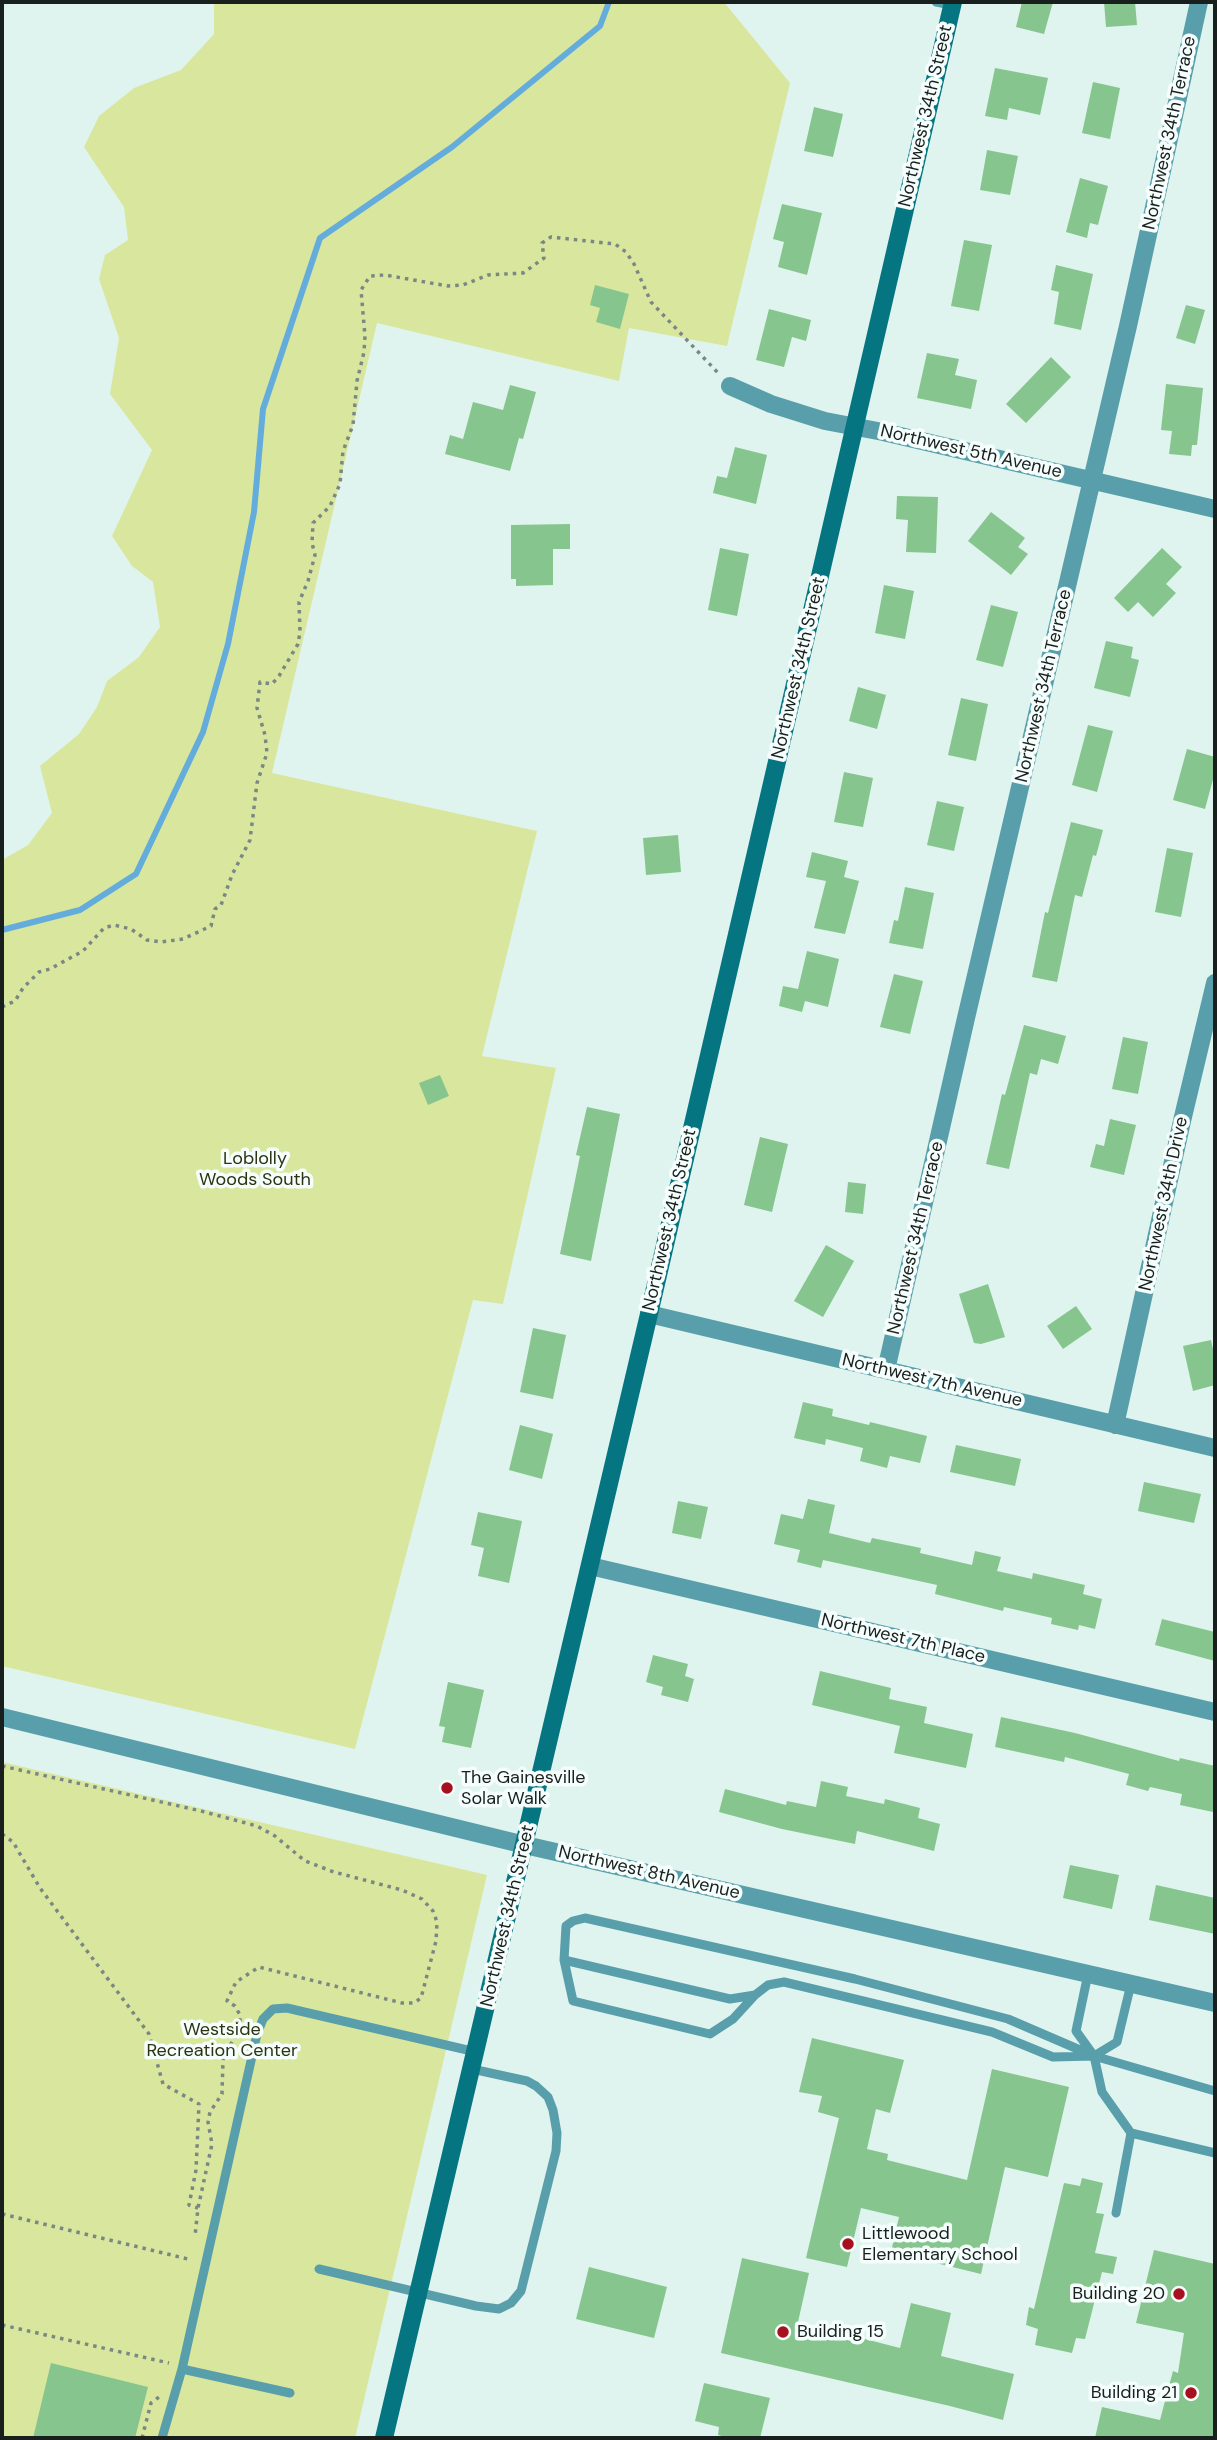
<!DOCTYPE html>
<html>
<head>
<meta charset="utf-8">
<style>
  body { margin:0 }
  #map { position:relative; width:1217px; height:2440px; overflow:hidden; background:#dff4ee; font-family:"DM Sans",sans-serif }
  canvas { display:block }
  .frame { position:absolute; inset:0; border:4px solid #181f1d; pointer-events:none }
</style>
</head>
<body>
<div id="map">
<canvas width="1217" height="2440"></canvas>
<div class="frame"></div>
</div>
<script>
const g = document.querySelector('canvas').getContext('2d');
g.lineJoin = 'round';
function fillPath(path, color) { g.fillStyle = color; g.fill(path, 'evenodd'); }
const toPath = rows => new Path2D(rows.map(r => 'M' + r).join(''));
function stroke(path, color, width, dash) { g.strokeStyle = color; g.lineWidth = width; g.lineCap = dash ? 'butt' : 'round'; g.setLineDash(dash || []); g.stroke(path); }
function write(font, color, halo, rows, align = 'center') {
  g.font = font + ' "DM Sans",sans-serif'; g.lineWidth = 7; g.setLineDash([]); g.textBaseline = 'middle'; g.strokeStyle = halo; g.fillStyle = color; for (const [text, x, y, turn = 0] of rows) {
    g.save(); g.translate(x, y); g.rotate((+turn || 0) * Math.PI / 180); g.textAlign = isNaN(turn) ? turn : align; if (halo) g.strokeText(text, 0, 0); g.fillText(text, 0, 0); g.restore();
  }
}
const green = toPath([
  [214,2,724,2,790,83,727,346,629,328,619,381,377,323,272,773,537,831,482,1056,556,1068,503,1304,473,1300,355,1749,2,1666,2,860,28,845,52,813,40,766,79,734,97,707,107,681,139,657,160,627,153,582,132,566,112,536,152,450,110,394,119,338,99,279,105,255,128,240,124,207,84,147,99,116,134,88,181,70,214,34],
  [2,1762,487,1875,355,2438,2,2438]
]);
const stream = toPath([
  [2,930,80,910,136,874,203,732,228,644,254,512,263,409,320,238,452,147,600,26,609,2]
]);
const building = toPath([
  [1022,2,1053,2,1044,34,1016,27],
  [1104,2,1135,2,1137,25,1106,27],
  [995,68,1048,78,1040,115,1009,108,1007,120,985,116],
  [1093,82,1120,88,1110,139,1082,133],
  [814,107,843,114,833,157,804,151],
  [987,150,1018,156,1010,195,980,190],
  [1080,178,1108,186,1098,225,1090,223,1087,238,1066,232],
  [782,204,822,213,807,275,778,267,784,242,773,239],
  [964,240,992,245,979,311,951,306],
  [1056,265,1093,274,1081,330,1054,324,1059,292,1051,290],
  [595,285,629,294,620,329,596,322,600,308,590,305],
  [1186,305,1205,310,1195,344,1176,338],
  [769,309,811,320,806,341,792,337,784,367,756,360],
  [927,353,959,359,955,375,977,380,971,409,917,398],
  [1051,357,1071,377,1026,423,1006,404],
  [1166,384,1203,388,1197,445,1192,445,1191,456,1169,454,1172,431,1161,430],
  [510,385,536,392,523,439,519,438,510,471,445,454,450,435,463,439,473,402,503,410],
  [735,447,767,455,756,504,713,493,717,476,727,478],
  [897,496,938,497,936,553,906,552,908,520,896,519],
  [991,512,1025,538,1018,547,1028,554,1011,575,968,541],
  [570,524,570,549,553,549,553,585,516,586,516,579,511,579,511,525],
  [720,548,749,554,737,616,708,610],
  [1162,548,1182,567,1166,584,1176,593,1153,617,1138,602,1128,612,1114,598],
  [884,585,914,591,905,639,875,633],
  [991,605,1018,612,1003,667,976,660],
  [1106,641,1133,647,1131,658,1139,660,1130,697,1094,688],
  [858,687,886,695,877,729,849,721],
  [961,698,988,704,976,761,948,755],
  [1088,725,1113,731,1097,792,1072,785],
  [1187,749,1215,757,1215,772,1205,809,1173,800],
  [844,772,873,778,863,827,834,822],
  [937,801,964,807,954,851,927,845],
  [1071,822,1103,830,1096,856,1093,855,1082,897,1075,895,1057,982,1032,977,1045,912,1048,913],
  [678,835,681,872,646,875,643,838],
  [1167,848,1193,853,1181,917,1155,912],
  [812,852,848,861,844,877,859,881,845,934,814,928,826,881,806,877],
  [905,887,934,893,923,949,889,943,894,920,898,921],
  [807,951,839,959,828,1007,805,1001,802,1012,779,1006,783,986,798,989],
  [894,974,923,981,910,1034,880,1027],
  [1024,1025,1066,1036,1058,1064,1041,1059,1037,1075,1030,1073,1009,1169,986,1164,1002,1094,1005,1095],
  [1123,1037,1148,1042,1138,1094,1112,1089],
  [440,1075,449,1096,428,1105,419,1083],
  [587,1107,620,1114,591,1261,560,1254,580,1156,576,1155],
  [1110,1119,1136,1125,1124,1175,1090,1167,1096,1144,1104,1146],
  [760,1137,788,1144,772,1212,744,1205],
  [848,1182,866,1184,863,1214,845,1212],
  [826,1245,854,1261,823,1317,794,1301],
  [988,1284,1005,1337,981,1344,974,1343,959,1294],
  [1076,1306,1092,1329,1063,1349,1047,1326],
  [533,1328,566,1335,553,1399,520,1392],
  [1211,1340,1215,1358,1215,1385,1193,1391,1183,1346],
  [803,1402,833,1409,832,1416,869,1425,870,1422,927,1436,920,1463,890,1456,887,1468,860,1461,863,1448,826,1439,825,1445,794,1438],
  [520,1425,553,1434,542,1479,509,1470],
  [956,1445,1021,1459,1015,1486,950,1472],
  [1144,1482,1201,1494,1194,1523,1138,1511],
  [808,1499,835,1505,829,1533,870,1543,872,1538,921,1548,920,1553,972,1565,975,1551,1001,1557,997,1571,1032,1579,1033,1573,1085,1585,1083,1594,1102,1599,1095,1629,1079,1625,1078,1630,1051,1624,1052,1618,1004,1607,1003,1611,935,1594,937,1585,823,1560,821,1568,797,1562,800,1550,774,1544,781,1514,803,1519],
  [678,1501,708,1507,701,1539,672,1533],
  [478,1512,522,1521,509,1583,478,1576,484,1548,471,1545],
  [1162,1619,1215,1632,1215,1661,1155,1645],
  [653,1655,688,1664,685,1676,694,1679,688,1702,661,1695,663,1687,646,1682],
  [820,1671,891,1688,889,1699,927,1707,924,1723,973,1734,966,1768,894,1753,900,1726,812,1705],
  [448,1682,484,1690,471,1748,442,1742,445,1727,439,1726],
  [1001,1717,1075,1733,1179,1761,1180,1758,1215,1766,1213,1812,1180,1805,1182,1794,1150,1787,1148,1791,1126,1785,1129,1774,1065,1757,1064,1762,995,1747],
  [821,1781,848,1787,846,1796,884,1804,885,1799,920,1808,918,1818,940,1824,934,1851,857,1831,855,1844,782,1829,719,1812,725,1789,786,1805,787,1801,816,1807],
  [1070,1865,1119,1875,1112,1909,1063,1898],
  [1156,1885,1215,1898,1215,1934,1149,1920],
  [812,2038,904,2060,890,2113,876,2109,867,2149,888,2154,887,2160,967,2180,992,2069,1069,2087,1048,2177,1005,2167,981,2274,891,2252,899,2217,861,2208,847,2267,806,2258,839,2118,818,2112,822,2096,799,2092],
  [1082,2178,1103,2183,1096,2213,1104,2214,1095,2253,1117,2257,1113,2274,1102,2272,1085,2339,1076,2338,1072,2353,1035,2345,1038,2329,1026,2325,1029,2307,1034,2309,1064,2183,1080,2186],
  [1154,2250,1215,2264,1215,2438,1095,2438,1102,2407,1160,2420,1173,2371,1178,2373,1184,2333,1136,2323],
  [742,2258,809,2273,798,2322,900,2348,911,2303,951,2313,941,2356,1014,2374,1003,2420,950,2406,721,2353],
  [589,2267,667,2287,654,2338,576,2319],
  [51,2363,148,2387,135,2438,33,2438],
  [704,2383,770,2398,760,2438,730,2438,718,2435,719,2427,695,2421]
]);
const path = toPath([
  [2,1007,15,1001,23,988,39,972,50,969,83,951,104,928,114,925,131,929,147,940,161,942,183,939,211,926,215,909,221,905,232,875,250,840,257,783,267,753,265,735,257,708,260,682,272,684,279,676,298,644,300,632,299,602,308,581,315,555,312,543,313,523,330,506,340,484,343,451,353,425,357,381,364,352,365,336,361,290,370,276,385,275,448,286,463,285,488,275,523,273,544,258,542,243,551,237,615,244,626,252,634,264,651,302,719,374],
  [2,1766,201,1811,257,1826,275,1836,305,1861,334,1872,402,1890,422,1899,433,1911,437,1922,436,1941,421,1998,414,2003,402,2003,259,1967,236,1982,227,2001,235,2006,240,2015,240,2022,237,2035,226,2051,223,2060,222,2094,210,2112,208,2122,212,2144,198,2208,195,2236],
  [2,1834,13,1842,40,1888,149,2034,163,2084,199,2104,196,2170,189,2205,198,2208],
  [2,2214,192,2260],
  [2,2325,169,2363],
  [142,2438,151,2403,159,2397]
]);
const service = toPath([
  [936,2,952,5],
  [564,1960,573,2001,710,2034,733,2019,755,1995],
  [1088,1974,1076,2031,1094,2056,1102,2092,1131,2133,1116,2213],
  [1131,1984,1117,2042,1094,2056,1053,2057,992,2032,784,1982,768,1985,755,1995,730,1999,564,1960,566,1926,573,1921,585,1918,855,1979,1008,2019,1094,2056,1215,2091],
  [1131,2133,1215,2153],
  [319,2269,476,2306,499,2309,511,2303,521,2291,556,2151,557,2133,553,2110,548,2097,536,2086,527,2081,472,2069],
  [182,2369,290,2393],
  [162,2438,182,2369,257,2034,263,2019,273,2009,287,2008,476,2052]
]);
const minor = toPath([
  [730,386,771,404,825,421,883,432,1215,509],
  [649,1314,1215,1448],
  [886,1370,966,1018,1128,326,1199,2],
  [1115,1425,1182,1121,1215,983],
  [590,1566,1215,1712]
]);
const tertiary = toPath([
  [2,1717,525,1845,1215,2003]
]);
const secondary = toPath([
  [384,2438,649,1314,953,2]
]);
const markers = [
  [447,1788,7,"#a7101e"],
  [848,2244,7,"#a7101e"],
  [1179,2294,7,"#a7101e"],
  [783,2332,7,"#a7101e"],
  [1191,2393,7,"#a7101e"]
];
const streetNames = [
  ["Northwest 34th Street",926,116,-77],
  ["Northwest 34th Terrace",1170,133,-78],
  ["Northwest 5th Avenue",971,452,13],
  ["Northwest 34th Street",799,668,-77],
  ["Northwest 34th Terrace",1044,686,-77],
  ["Northwest 34th Drive",1164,1204,-78],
  ["Northwest 34th Street",670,1220,-77],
  ["Northwest 34th Terrace",916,1238,-77],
  ["Northwest 7th Avenue",932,1381,13],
  ["Northwest 7th Place",903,1639,13],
  ["Northwest 8th Avenue",649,1873,13],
  ["Northwest 34th Street",508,1916,-77]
];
const parkNames = [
  ["Loblolly",255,1159],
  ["Woods South",255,1180],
  ["Westside",222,2030],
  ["Recreation Center",222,2051]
];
const poiNames = [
  ["The Gainesville",461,1778],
  ["Solar Walk",461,1799],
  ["Littlewood",862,2234],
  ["Elementary School",862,2255],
  ["Building 20",1165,2294,"right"],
  ["Building 15",797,2332],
  ["Building 21",1177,2393,"right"]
];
fillPath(green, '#d9e79e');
stroke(stream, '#64acdc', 6);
fillPath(building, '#86c58e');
stroke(path, '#7a8884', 3.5, [3.5, 5]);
stroke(service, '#599fab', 9);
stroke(minor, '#599fab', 18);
stroke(tertiary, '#599fab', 18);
stroke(secondary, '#067582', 18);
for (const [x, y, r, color] of markers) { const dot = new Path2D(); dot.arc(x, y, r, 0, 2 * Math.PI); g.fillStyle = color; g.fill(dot); stroke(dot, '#f5fefc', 2.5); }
write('18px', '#181f1d', '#f5fefc', streetNames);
write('18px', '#2d3211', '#f5fefc', parkNames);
write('18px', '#181f1d', '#f5fefc', poiNames, 'left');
</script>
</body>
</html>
